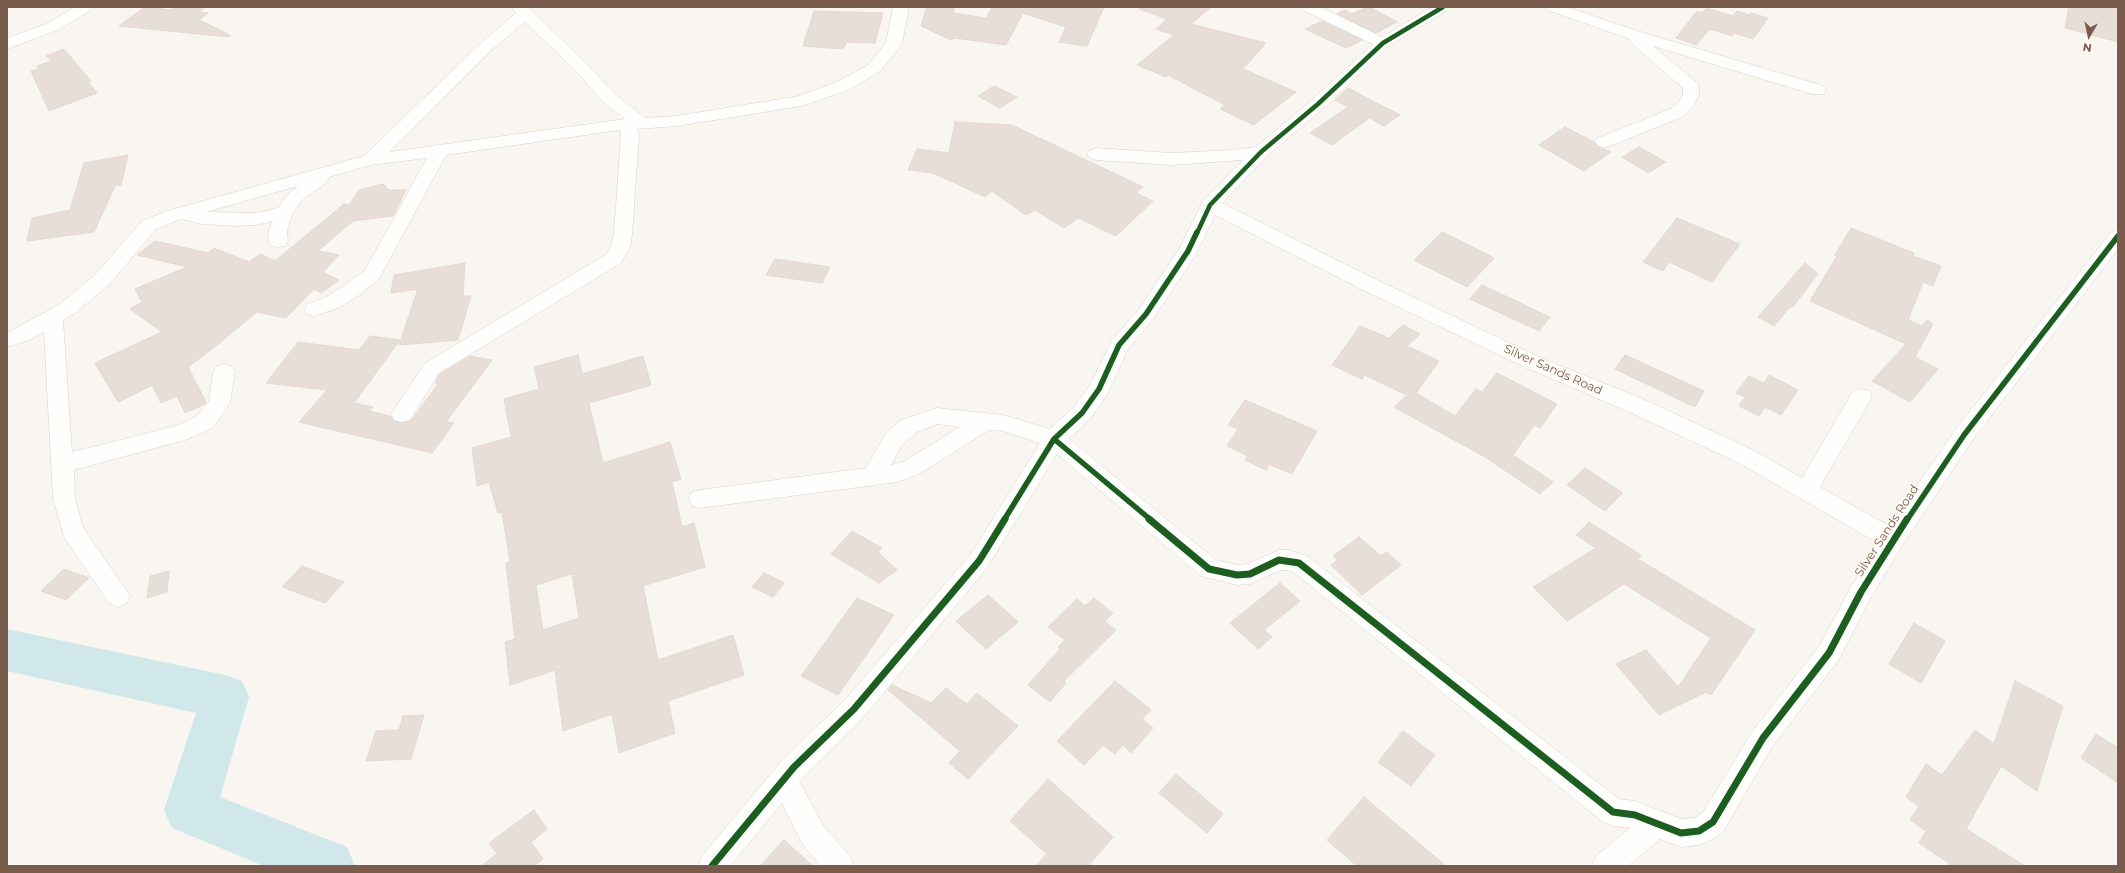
<!DOCTYPE html>
<html>
<head>
<meta charset="utf-8">
<style>
  body { margin:0 }
  #map { position:relative; width:2125px; height:873px; overflow:hidden; background:#f9f5f0; font-family:Montserrat,sans-serif }
  canvas { display:block }
  .frame { position:absolute; inset:0; border:8px solid #7a5c4d; pointer-events:none }
  .north { position:absolute; left:2069px; top:16px; width:40px; height:40px; -webkit-text-stroke:3px #fffaf3; paint-order:stroke; rotate:189deg; font-size:11px; font-weight:700; line-height:16px; text-align:center; color:#7a5c4d }
  .north::after { content:''; display:block; margin:auto; width:14px; height:18px; background:#7a5c4d; clip-path:polygon(50% 0,100% 100%,50% 72%,0 100%) }
</style>
</head>
<body>
<div id="map">
<canvas width="2125" height="873"></canvas>
<div class="frame"></div>
<div class="north">N</div>
</div>
<script>
const g = document.querySelector('canvas').getContext('2d');
g.lineJoin = 'round';
const toPath = rows => new Path2D(rows.map(r => 'M' + r).join(''));
function fillPath(path, color) { g.fillStyle = color; g.fill(path, 'evenodd'); }
function stroke(path, color, width, dash) { g.strokeStyle = color; g.lineWidth = width; g.lineCap = dash ? 'butt' : 'round'; g.setLineDash(dash || []); g.stroke(path); }
function write(font, color, halo, rows, align = 'center') {
  g.font = font + ' Montserrat,sans-serif'; g.lineWidth = 3; g.setLineDash([]); g.textBaseline = 'middle'; g.strokeStyle = halo; g.fillStyle = color; for (const [text, x, y, turn = 0] of rows) {
    g.save(); g.translate(x, y); g.rotate((+turn || 0) * Math.PI / 180); g.textAlign = isNaN(turn) ? turn : align; if (halo) g.strokeText(text, 0, 0); g.fillText(text, 0, 0); g.restore();
  }
}
const river = toPath([
  [7,629,225,675,242,681,249,697,220,797,347,847,355,866,264,866,172,828,164,810,196,713,7,671,7,629]
]);
const building = toPath([
  [145,7,171,10,175,7,205,7,199,12,208,13,199,20,230,35,229,37,119,26,145,7],
  [927,7,955,7,953,13,986,18,992,7,1104,7,1087,46,1059,42,1066,27,1023,13,1006,45,955,38,951,40,921,26,927,7],
  [1140,7,1211,7,1191,24,1266,43,1243,69,1296,92,1254,125,1220,109,1225,105,1168,75,1166,77,1137,65,1174,35,1156,29,1167,19,1139,9,1140,7],
  [1367,7,1370,7,1397,22,1376,33,1337,14,1344,10,1352,14,1367,7],
  [2069,7,2118,7,2118,42,2065,28,2069,7],
  [1706,8,1733,16,1737,11,1749,15,1751,13,1768,18,1753,39,1734,33,1732,36,1710,29,1696,45,1676,38,1697,11,1702,13,1706,8],
  [814,11,883,13,875,43,847,42,843,49,803,46,814,11],
  [1322,21,1362,40,1346,48,1305,29,1322,21],
  [64,49,91,81,88,82,97,93,49,111,31,71,38,69,37,66,51,61,46,56,64,49],
  [994,86,1017,97,1000,108,978,96,994,86],
  [1348,88,1400,115,1384,126,1369,118,1332,145,1310,133,1348,107,1335,100,1348,88],
  [955,122,1012,125,1143,187,1136,193,1153,201,1116,236,1078,218,1064,228,1035,210,1026,215,992,191,985,197,933,173,908,170,917,149,949,153,955,122],
  [1565,127,1594,142,1598,147,1611,152,1584,171,1539,145,1565,127],
  [1639,147,1666,162,1648,173,1622,157,1639,147],
  [128,155,121,185,115,186,94,232,27,241,32,218,70,210,84,163,128,155],
  [383,184,389,190,406,190,393,216,353,221,318,251,339,255,323,272,339,280,321,293,314,289,286,318,257,312,224,339,225,339,188,367,206,402,205,404,185,413,177,396,161,403,152,385,118,402,95,363,162,332,130,309,142,302,135,289,187,267,137,255,155,241,208,253,214,248,249,262,260,254,275,261,344,204,349,205,359,190,383,184],
  [1677,218,1740,244,1712,282,1669,262,1663,271,1643,262,1677,218],
  [1851,228,1914,253,1913,256,1941,266,1933,286,1923,282,1908,320,1922,326,1927,320,1933,324,1915,357,1938,369,1910,402,1872,381,1906,344,1810,301,1837,256,1835,255,1851,228],
  [1442,232,1494,258,1467,287,1414,260,1442,232],
  [775,259,830,267,822,283,766,275,775,259],
  [465,263,463,296,471,296,458,340,399,345,418,289,391,293,394,275,465,263],
  [1805,263,1818,274,1792,308,1790,307,1774,326,1758,317,1805,263],
  [1482,285,1550,317,1539,331,1470,299,1482,285],
  [1403,325,1420,334,1407,346,1439,361,1416,393,1455,416,1476,389,1482,392,1497,373,1557,404,1540,428,1534,425,1513,455,1553,482,1540,494,1485,457,1394,407,1407,395,1364,375,1362,379,1332,365,1360,326,1389,338,1403,325],
  [370,336,400,340,354,403,373,407,369,411,390,416,394,421,402,423,411,421,438,384,435,383,440,374,470,356,492,360,446,422,454,423,432,453,299,422,327,390,266,383,298,342,359,350,370,336],
  [578,355,582,374,643,356,651,385,589,403,603,463,670,442,681,479,672,482,682,527,694,523,705,567,643,586,658,660,733,635,744,675,668,701,675,733,619,753,612,714,563,731,555,670,510,685,505,642,515,639,506,563,510,562,502,512,498,513,489,482,477,486,472,448,511,437,504,399,539,389,534,367,578,355],
  [572,574,579,618,543,630,536,585,572,574],
  [1625,355,1704,391,1695,407,1615,369,1625,355],
  [1769,375,1798,390,1781,415,1765,407,1759,416,1739,406,1745,397,1736,393,1749,376,1764,383,1769,375],
  [1245,400,1317,431,1292,474,1269,464,1266,470,1245,460,1248,456,1227,446,1238,429,1228,425,1245,400],
  [1585,468,1623,493,1605,511,1567,485,1585,468],
  [1589,522,1641,555,1638,559,1755,630,1711,695,1706,692,1659,715,1616,664,1646,650,1678,687,1711,638,1624,584,1567,621,1533,587,1596,548,1576,535,1589,522],
  [852,531,882,548,878,552,897,570,879,583,831,554,852,531],
  [1359,537,1381,556,1387,552,1401,565,1362,595,1331,565,1338,560,1333,556,1359,537],
  [302,566,344,582,325,603,282,587,302,566],
  [64,569,89,578,66,600,41,591,64,569],
  [169,571,167,592,147,598,150,576,169,571],
  [764,573,784,583,773,597,752,587,764,573],
  [1280,583,1300,601,1264,630,1272,637,1258,649,1230,623,1280,583],
  [988,595,1018,622,986,649,956,621,988,595],
  [857,598,894,615,838,695,801,676,857,598],
  [1094,598,1113,613,1105,621,1116,630,1064,681,1066,683,1050,702,1028,685,1060,649,1058,647,1065,640,1048,627,1077,599,1085,606,1094,598],
  [1914,623,1945,641,1921,683,1889,664,1914,623],
  [1115,681,1151,710,1142,719,1153,728,1131,753,1123,745,1115,754,1103,745,1084,765,1057,741,1115,681],
  [2015,681,2063,706,2037,791,2001,766,1966,829,2025,866,1953,866,1919,843,1926,831,1910,820,1919,806,1906,797,1926,764,1942,775,1975,730,1994,744,2015,681],
  [892,685,931,703,946,688,967,704,977,693,1018,726,968,779,949,763,960,751,888,690,892,685],
  [424,715,411,759,366,761,376,731,399,730,403,716,424,715],
  [1403,731,1435,755,1411,786,1378,762,1403,731],
  [2096,734,2118,748,2118,783,2081,758,2096,734],
  [1176,774,1223,814,1207,833,1159,793,1176,774],
  [1048,779,1113,837,1088,866,1036,866,1047,854,1010,821,1048,779],
  [1364,797,1446,866,1357,866,1327,840,1364,797],
  [534,810,547,829,531,842,543,859,534,866,481,866,497,854,489,843,534,810],
  [784,840,813,866,760,866,784,840]
]);
const minor = toPath([
  [75,7,94,7,91,10,58,30,7,49,7,38,46,24,75,7],
  [511,7,528,7,531,10,587,64,615,94,645,118,677,116,799,96,839,81,868,65,886,43,893,7,909,7,902,44,900,47,880,71,851,89,802,106,677,126,637,129,639,135,632,234,631,245,621,263,439,373,410,420,402,422,394,420,391,414,425,363,607,254,611,245,614,234,621,135,620,130,446,155,379,279,358,296,338,308,314,316,307,314,304,309,307,304,324,298,344,286,365,270,427,158,371,165,329,177,327,182,301,201,293,213,287,230,288,241,285,246,278,247,271,246,268,241,269,230,272,221,256,225,236,226,202,224,181,219,156,229,109,285,74,314,63,320,72,452,179,425,197,416,209,401,213,372,217,366,224,364,231,366,235,372,230,403,213,428,185,440,74,470,75,498,83,527,130,596,127,603,118,607,109,603,64,537,53,498,44,332,27,341,7,347,7,333,60,304,95,275,142,221,167,211,364,156,482,42,516,13,511,7],
  [525,22,575,70,603,102,625,119,389,152,494,48,525,22],
  [298,186,289,193,278,208,256,213,206,212,298,186],
  [1300,7,1320,7,1382,37,1432,7,1451,7,1448,10,1389,46,1324,108,1267,156,1222,203,1379,281,1541,358,1643,399,1753,450,1802,478,1853,391,1861,389,1869,391,1872,397,1820,487,1889,526,1956,429,2111,232,2118,230,2118,249,1972,441,1901,547,1870,599,1838,661,1772,747,1723,832,1709,841,1699,845,1681,847,1660,839,1628,866,1592,866,1596,856,1630,828,1613,826,1603,822,1292,571,1281,570,1250,584,1237,585,1201,576,1057,454,987,568,863,718,799,781,823,825,850,856,854,866,821,866,803,845,782,803,730,866,698,866,702,856,784,758,845,700,971,554,1040,443,1003,431,989,430,919,474,898,482,700,508,692,506,689,499,692,492,700,490,866,468,886,433,901,420,937,408,1003,415,1050,429,1074,407,1090,385,1112,340,1139,309,1179,249,1203,201,1243,160,1172,165,1096,160,1090,158,1087,154,1090,150,1096,148,1172,153,1233,150,1256,147,1312,100,1373,44,1303,10,1300,7],
  [1215,215,1365,291,1527,368,1627,411,1737,462,1878,543,1852,585,1820,645,1754,729,1703,812,1695,818,1681,819,1635,801,1619,799,1307,556,1288,550,1279,550,1247,564,1237,565,1216,560,1069,439,1090,419,1107,395,1128,349,1153,319,1195,256,1215,215],
  [937,424,960,427,903,462,891,465,902,445,917,432,937,424],
  [1544,7,1567,7,1634,30,1824,86,1826,90,1824,94,1812,94,1653,46,1697,83,1699,87,1699,95,1694,105,1682,117,1610,146,1604,147,1598,146,1595,142,1598,138,1670,109,1679,102,1683,95,1683,88,1631,43,1630,39,1547,10,1544,7]
]);
const cyclewayFar2 = toPath([
  [1197,233,1210,205,1261,152,1318,104,1383,43,1443,7]
]);
const cyclewayFar1 = toPath([
  [1054,439,1151,520],
  [1004,520,1054,439,1082,413,1099,389,1119,345,1146,314,1188,251,1197,232],
  [1907,520,1964,435,2118,236]
]);
const cycleway = toPath([
  [1149,519,1209,569,1237,575,1250,574,1279,560,1299,563,1613,812,1635,815,1681,833,1699,831,1713,822,1763,738,1829,653,1861,592,1907,519],
  [712,866,794,767,854,709,979,561,1005,519]
]);
const streetNames = [
  ["Silver Sands Road",1553,370,24],
  ["Silver Sands Road",1887,531,-57]
];
fillPath(river, '#d0e8ea');
fillPath(building, '#e6ded7');
stroke(building, '#e2d8d2', 1);
stroke(minor, '#d7d1cb', 1);
fillPath(minor, '#fefefd');
stroke(cyclewayFar2, '#1b5e20', 4.5);
stroke(cyclewayFar1, '#1b5e20', 5.5);
stroke(cycleway, '#1b5e20', 7);
write('12px', '#7a5c4d', '#fffaf3', streetNames);
</script>
</body>
</html>
